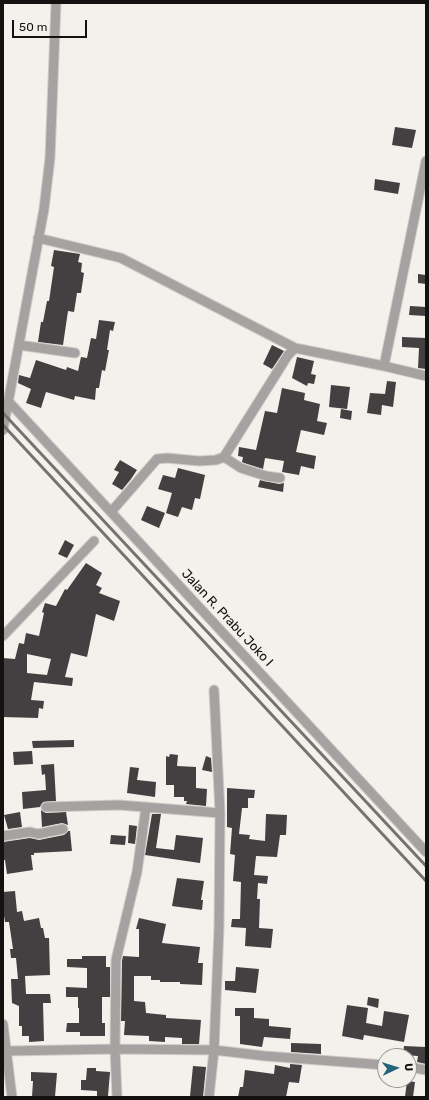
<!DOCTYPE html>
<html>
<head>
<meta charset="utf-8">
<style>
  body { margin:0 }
  #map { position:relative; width:429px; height:1100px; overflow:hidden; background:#f3f1eb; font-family:Rubik,sans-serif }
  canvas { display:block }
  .frame { position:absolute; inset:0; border:4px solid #131210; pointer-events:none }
  .north { position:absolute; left:377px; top:1048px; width:40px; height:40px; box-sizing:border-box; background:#f3f1eb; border:1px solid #999893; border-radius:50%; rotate:86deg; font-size:11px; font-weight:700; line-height:16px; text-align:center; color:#131210 }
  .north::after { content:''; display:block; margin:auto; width:14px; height:18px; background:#236679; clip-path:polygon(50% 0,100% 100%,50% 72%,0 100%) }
  .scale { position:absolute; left:12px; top:20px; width:75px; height:18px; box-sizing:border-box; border:2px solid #131210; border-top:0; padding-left:5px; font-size:12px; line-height:14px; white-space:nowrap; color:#131210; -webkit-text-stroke:3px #f3f1eb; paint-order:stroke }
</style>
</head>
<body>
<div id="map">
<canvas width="429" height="1100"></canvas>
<div class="frame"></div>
<div class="north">U</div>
<div class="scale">50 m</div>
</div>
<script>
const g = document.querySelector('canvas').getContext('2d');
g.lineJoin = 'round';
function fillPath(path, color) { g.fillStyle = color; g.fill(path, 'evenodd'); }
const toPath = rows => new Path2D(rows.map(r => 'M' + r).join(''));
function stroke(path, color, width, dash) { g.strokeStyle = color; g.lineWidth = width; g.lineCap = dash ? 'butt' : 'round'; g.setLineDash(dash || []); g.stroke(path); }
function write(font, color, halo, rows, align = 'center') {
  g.font = font + ' Rubik,sans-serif'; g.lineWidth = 4; g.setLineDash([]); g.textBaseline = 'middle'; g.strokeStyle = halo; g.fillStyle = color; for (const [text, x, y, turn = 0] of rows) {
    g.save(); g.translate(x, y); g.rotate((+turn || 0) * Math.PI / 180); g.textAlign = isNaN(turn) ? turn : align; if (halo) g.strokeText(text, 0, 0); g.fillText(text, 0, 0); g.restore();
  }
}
const building = toPath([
  [395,127,416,130,412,148,392,145],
  [375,179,400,183,398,194,374,190],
  [54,250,80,254,78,262,82,263,81,272,84,273,81,293,77,293,74,312,68,311,63,345,38,342,41,322,43,322,47,301,49,301,54,267,51,266],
  [418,274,426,275,426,284,418,283],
  [410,306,426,307,426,316,409,315],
  [99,320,115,322,113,331,110,330,107,350,109,350,105,371,102,370,99,388,96,388,95,400,75,396,74,400,46,392,41,408,26,403,31,389,18,383,19,375,30,378,36,360,66,370,67,367,78,371,81,357,87,358,91,338,96,339],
  [402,337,426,338,426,369,418,368,419,348,402,347],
  [272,345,284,351,272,369,263,364],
  [297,357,314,361,311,374,316,375,314,384,308,383,307,386,292,378],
  [387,381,396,382,393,407,382,405,381,415,367,413,370,393,385,394],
  [331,385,350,387,347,409,329,407],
  [282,388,305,393,304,400,320,404,317,421,327,423,324,435,301,430,296,452,316,456,314,469,301,466,299,475,282,472,284,461,265,458,263,469,244,463,242,462,243,457,238,456,239,447,256,450,265,411,277,413],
  [341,409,352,411,351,420,340,418],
  [120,460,137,470,131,479,122,490,112,484,119,472,114,470],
  [178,468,205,475,200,499,195,498,192,510,182,507,178,517,166,513,172,493,158,489,163,475,175,478],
  [260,480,279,484,284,483,283,492,258,487],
  [147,506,165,513,159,528,141,520],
  [65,540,74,545,67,558,58,554],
  [86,563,102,573,96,585,102,588,99,593,120,601,114,621,96,614,87,657,71,653,65,677,73,678,72,686,34,682,31,700,44,701,43,709,39,708,38,718,3,717,3,658,15,659,19,643,24,644,26,633,39,636,44,613,42,612,45,603,56,606,65,589,67,590],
  [27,654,51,659,47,675,27,673],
  [74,740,74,747,33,748,32,741],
  [32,751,33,764,14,765,13,752],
  [170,754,178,755,177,766,196,767,196,788,207,789,206,806,186,804,187,801,184,801,184,797,174,797,174,785,166,785,166,756,169,757],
  [206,756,211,758,212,772,202,770],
  [54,764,56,801,43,802,40,807,23,809,22,792,46,790,45,774,42,775,41,765],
  [130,767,139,768,137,780,156,782,155,797,127,793],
  [227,788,255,790,254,798,248,798,248,808,242,808,239,834,250,835,249,839,265,841,266,814,287,815,286,835,280,835,277,857,256,856,254,875,268,876,267,884,258,883,257,899,260,899,259,928,273,929,271,948,245,946,246,928,231,927,232,919,240,919,241,882,233,881,235,855,230,854,232,828,227,827],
  [41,810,46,813,66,812,68,825,62,823,42,827],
  [20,812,22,827,8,829,4,815],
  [152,814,161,814,156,848,174,850,176,835,203,838,200,863,145,855],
  [129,825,137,826,135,844,128,843],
  [68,831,70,831,72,851,34,853,34,855,31,855,33,870,7,874,5,860,3,860,3,842,30,838,39,840,64,835],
  [111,835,126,836,125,845,110,844],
  [177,878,204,881,201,900,203,900,202,910,172,906],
  [15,891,17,912,22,911,24,921,39,918,41,928,43,928,45,938,49,938,50,975,25,976,26,994,50,994,51,1003,43,1003,44,1041,29,1042,29,1036,22,1036,22,1026,19,1026,19,1006,12,1003,11,979,18,979,16,958,11,958,10,949,13,949,9,922,5,922,3,909,3,892],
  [139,918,166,924,162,943,200,947,198,963,203,963,202,985,180,984,180,982,160,982,160,980,151,980,151,976,134,976,134,1001,145,1002,146,1013,166,1015,166,1018,201,1020,199,1044,182,1044,182,1038,165,1037,165,1042,149,1041,149,1036,124,1035,125,1021,121,1021,122,961,123,956,139,957,139,929,136,929],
  [82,956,106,956,106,967,110,967,110,997,102,997,102,1023,105,1023,105,1036,80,1036,80,1032,66,1032,67,1023,79,1023,79,1008,78,1008,78,997,66,997,66,987,87,988,87,968,67,967,67,959,82,959],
  [236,967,259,969,256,993,225,990,225,981,235,981],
  [368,997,379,999,378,1008,367,1005],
  [347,1005,368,1008,366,1023,382,1026,384,1011,409,1015,404,1042,364,1035,363,1040,342,1036],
  [235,1008,254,1008,254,1018,269,1019,269,1026,291,1028,290,1039,264,1037,262,1047,240,1044,240,1016,235,1016],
  [291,1043,321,1044,321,1054,291,1052],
  [404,1046,426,1047,426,1064,417,1062,418,1056,403,1055],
  [290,1064,302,1065,299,1083,289,1082,286,1097,238,1097,240,1087,243,1087,245,1070,274,1074,275,1065,290,1068],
  [193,1066,206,1067,203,1097,190,1096],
  [87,1068,96,1068,96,1071,110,1072,108,1096,97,1096,97,1091,81,1090,81,1080,86,1080],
  [31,1072,57,1073,55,1097,32,1097,33,1081,31,1081],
  [407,1081,415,1082,413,1097,405,1097]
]);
const minor = toPath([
  [38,238,121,258,295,348],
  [19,345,75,353],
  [384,366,426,161],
  [9,402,426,852],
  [3,430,44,209,50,158,56,3],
  [224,457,241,468,266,476,280,478],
  [111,512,157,459,167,458,199,461,216,460,224,457,288,355,295,348,384,366,426,376],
  [3,636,94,541],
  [46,807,119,805,220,813],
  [3,836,30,832,38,834,63,829],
  [3,1024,12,1097],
  [7,1051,115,1049,214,1050,265,1056,385,1065],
  [409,1067,426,1070],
  [117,1097,115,1049,116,960,137,872,146,807],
  [209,1097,214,1050,219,928,220,813,214,690]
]);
const rail = toPath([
  [3,413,426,866],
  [3,425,426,881]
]);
const streetNames = [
  ["Jalan R. Prabu Joko I",227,618,47]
];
fillPath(building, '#443f41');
stroke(minor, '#cfcdc8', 11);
stroke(minor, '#a5a2a1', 9);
stroke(rail, '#74736f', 3);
write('13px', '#131210', '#f3f1eb', streetNames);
</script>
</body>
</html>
